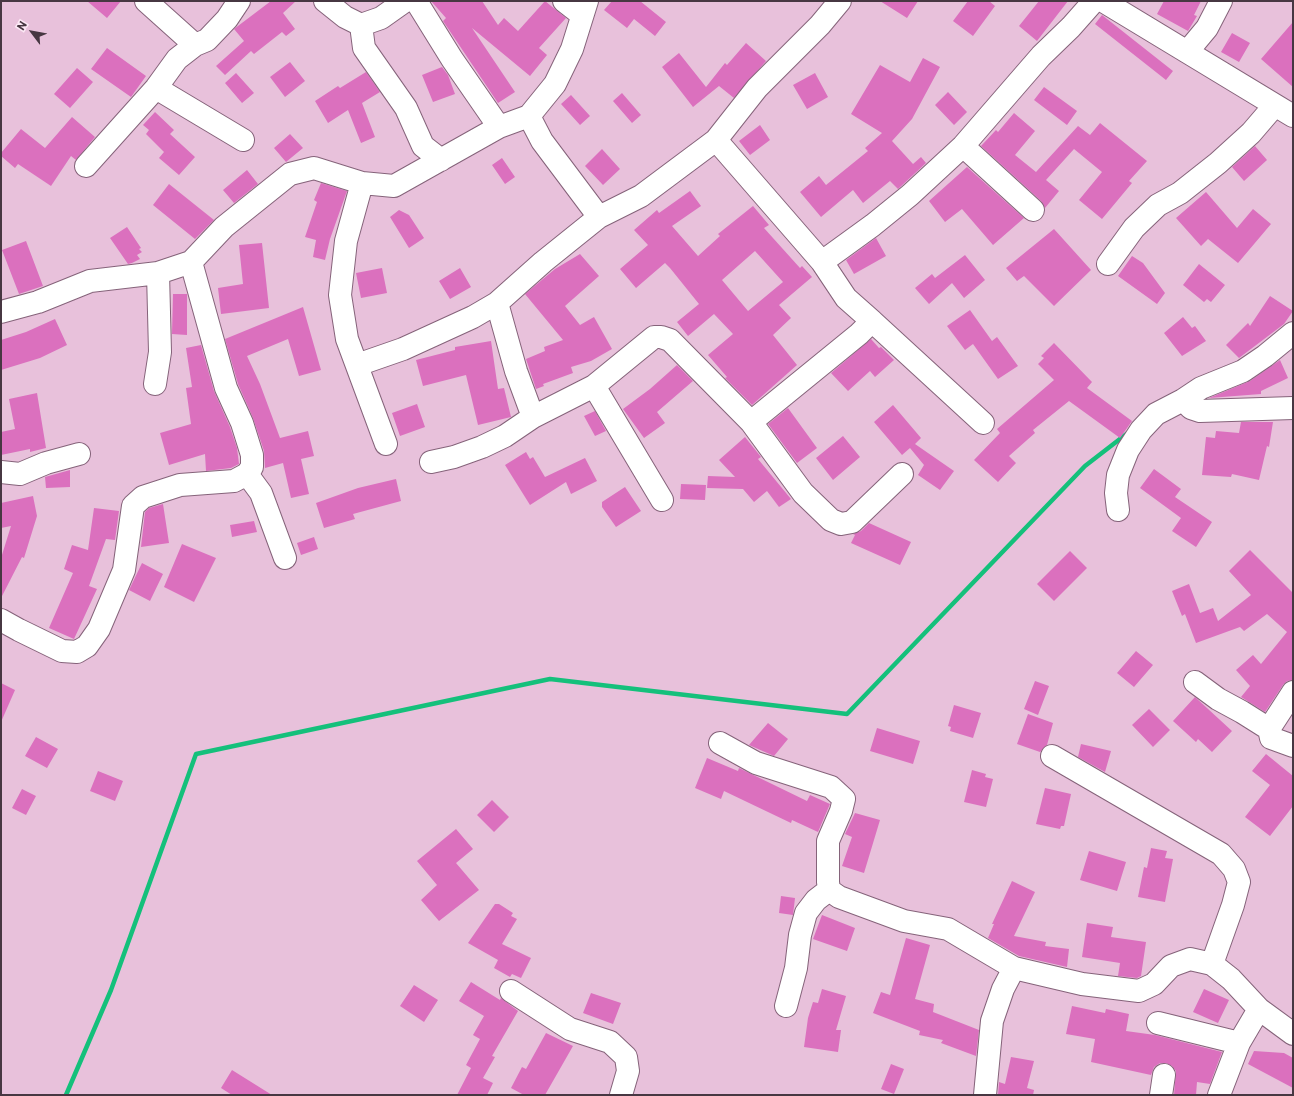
<!DOCTYPE html>
<html>
<head>
<meta charset="utf-8">
<style>
  body { margin:0 }
  #map { position:relative; width:1294px; height:1096px; overflow:hidden; background:#e8c1db; font-family:Commissioner,sans-serif }
  canvas { display:block }
  .frame { position:absolute; inset:0; border:2px solid #473742; pointer-events:none }
  .north { position:absolute; left:12px; top:12px; width:40px; height:40px; -webkit-text-stroke:3px #fde9f6; paint-order:stroke; rotate:302deg; font-size:11px; font-weight:700; line-height:16px; text-align:center; color:#473742 }
  .north::after { content:''; display:block; margin:auto; width:14px; height:18px; background:#473742; clip-path:polygon(50% 0,100% 100%,50% 72%,0 100%) }
</style>
</head>
<body>
<div id="map">
<canvas width="1294" height="1096"></canvas>
<div class="frame"></div>
<div class="north">N</div>
</div>
<script>
const g = document.querySelector('canvas').getContext('2d');
g.lineJoin = 'round';
const toPath = rows => new Path2D(rows.map(r => 'M' + r).join(''));
function stroke(path, color, width, dash) { g.strokeStyle = color; g.lineWidth = width; g.lineCap = dash ? 'butt' : 'round'; g.setLineDash(dash || []); g.stroke(path); }
function fillPath(path, color) { g.fillStyle = color; g.fill(path, 'evenodd'); }
const stream = toPath([
  [66,1095,111,990,196,754,550,679,847,714,1085,466,1129,432]
]);
const building = toPath([
  [87,1,121,1,107,18],
  [271,1,296,1,283,13,295,29,286,36,282,32,254,54,251,51,225,75,216,66,244,41,234,29],
  [431,1,482,1,498,25,504,18,518,31,545,1,566,18,539,48,547,55,530,76,472,28,515,92,498,103,443,21,446,18],
  [612,1,640,1,666,22,655,36,634,19,627,28,604,10],
  [880,1,918,1,907,18],
  [968,1,989,1,995,6,973,36,953,21],
  [1039,1,1068,1,1037,41,1019,26],
  [1164,1,1201,1,1194,15,1197,16,1188,31,1157,14],
  [1102,15,1173,71,1166,80,1095,24],
  [1293,22,1293,87,1261,59],
  [1232,33,1250,43,1239,62,1221,52],
  [746,43,766,61,734,98,719,86,693,107,662,67,679,53,706,87,725,63,727,65],
  [107,48,146,76,131,97,91,69],
  [923,58,940,67,912,119,892,141,913,164,921,157,926,163,898,189,890,181,863,203,853,190,821,217,800,192,819,176,826,185,868,151,865,148,882,133,851,114,880,65,910,82],
  [290,62,305,81,285,97,270,77],
  [442,67,448,75,455,94,433,102,422,75],
  [77,68,93,82,70,108,54,94],
  [366,72,380,92,362,103,375,137,361,143,348,110,328,123,315,101,338,86,340,88],
  [236,73,254,93,242,103,225,83],
  [815,73,828,97,807,109,793,85],
  [1044,87,1077,111,1067,125,1034,100],
  [948,92,967,112,954,125,935,105],
  [622,93,641,115,632,123,613,101],
  [571,95,590,116,580,125,561,104],
  [155,112,174,130,170,134,195,157,179,175,159,158,164,152,146,134,149,130,143,125],
  [1014,113,1035,131,1015,155,1036,172,1078,126,1090,135,1100,123,1147,161,1129,181,1132,183,1102,219,1079,200,1102,172,1074,149,1046,180,1059,191,1045,208,1041,201,981,146,996,130,998,132],
  [72,117,95,137,76,160,71,156,51,186,18,164,15,168,1,156,1,153,21,129,45,148],
  [760,125,770,140,750,155,739,141],
  [290,134,303,148,286,162,274,148],
  [1255,146,1267,160,1244,181,1232,167],
  [602,149,620,169,603,185,585,166],
  [502,158,515,177,505,184,492,165],
  [967,167,1024,218,993,245,962,209,945,222,929,201],
  [247,170,258,184,234,203,223,190],
  [321,183,347,191,330,239,325,260,313,257,316,240,305,237,317,202,314,200],
  [169,184,214,220,195,239,153,205],
  [690,191,701,206,672,226,698,256,720,236,718,234,753,206,769,225,764,228,800,268,802,266,812,277,779,305,791,318,773,335,797,365,752,405,725,378,727,377,708,355,733,334,714,314,688,336,677,322,699,304,670,268,665,263,636,288,620,269,648,245,634,230,657,210,659,213],
  [755,251,783,282,748,311,722,280],
  [1206,192,1237,228,1253,209,1271,224,1238,263,1208,239,1201,246,1176,218],
  [399,210,409,215,424,238,409,248,390,217],
  [127,227,141,248,139,249,142,252,137,255,140,259,132,263,128,264,110,238],
  [1054,229,1091,270,1054,306,1024,276,1017,281,1006,268],
  [876,238,886,256,854,274,846,260],
  [26,241,43,286,19,294,2,250],
  [262,243,269,308,221,314,218,288,243,284,239,245],
  [580,254,599,276,565,306,580,325,594,317,612,349,591,361,571,367,573,373,543,384,544,386,536,389,526,359,545,351,544,347,563,340,525,294,555,269],
  [965,255,985,280,964,298,952,283,929,304,915,288,932,274,935,278],
  [1132,256,1143,263,1165,293,1157,304,1118,276],
  [1199,264,1225,285,1211,302,1207,299,1204,302,1183,285],
  [382,268,387,293,361,298,356,273],
  [460,268,471,287,450,299,439,281],
  [173,294,187,294,187,335,172,334],
  [1270,296,1293,311,1284,324,1239,358,1226,345,1248,323,1250,326],
  [303,307,321,370,299,376,288,339,247,356,260,384,280,438,308,431,314,456,301,459,309,494,291,498,283,463,265,468,264,451,253,418,238,384,225,339],
  [970,310,992,341,997,337,1018,366,998,379,973,344,965,350,947,326],
  [1183,317,1192,328,1195,326,1206,341,1182,356,1164,333],
  [55,319,67,345,40,358,1,370,1,340,26,332],
  [871,339,879,348,881,347,894,360,875,377,870,371,848,391,831,373],
  [491,341,498,389,504,388,511,417,478,425,466,375,423,386,416,360,455,350,455,347],
  [1054,343,1092,382,1087,388,1132,421,1120,438,1069,401,1033,430,1035,433,1009,456,1016,463,998,482,974,460,1000,433,997,429,1054,380,1038,364,1044,358,1041,356],
  [201,345,214,391,230,427,237,448,239,464,231,468,206,471,205,454,169,465,160,433,191,424,186,388,192,387,186,348],
  [1280,360,1288,378,1261,391,1261,394,1209,398,1250,381],
  [677,365,693,381,657,412,665,423,644,438,623,409,650,389],
  [37,393,46,448,30,452,30,449,1,455,1,432,15,429,9,399],
  [417,404,425,427,400,436,392,413],
  [893,405,921,438,915,444,954,471,940,490,918,475,924,465,910,448,902,455,874,422],
  [788,408,817,448,797,463,768,424],
  [595,411,606,431,595,436,584,416],
  [1241,422,1273,422,1269,447,1267,446,1259,480,1232,474,1231,477,1202,475,1206,437,1215,438,1216,431,1239,433],
  [843,436,860,457,833,480,816,458],
  [745,437,761,457,758,459,791,499,779,507,767,491,754,502,743,489,707,488,708,476,735,477,719,460],
  [526,452,530,459,533,457,545,477,585,458,597,481,571,494,566,482,530,505,505,465],
  [1154,469,1181,489,1175,497,1212,522,1196,547,1172,531,1181,518,1140,488],
  [70,470,70,487,46,488,45,477],
  [396,479,401,501,353,514,355,519,324,528,316,503,358,488],
  [681,484,706,485,705,500,680,499],
  [625,487,641,511,616,527,602,507,602,502],
  [33,496,37,516,24,558,22,557,1,598,1,558,11,526,1,528,1,503],
  [163,504,169,543,141,547,145,512,149,508],
  [94,508,119,511,115,540,106,539,89,586,97,589,74,639,49,628,73,573,64,569,72,545,88,550],
  [254,521,257,532,232,537,230,525],
  [869,523,911,542,900,565,851,543,855,535,853,534,861,531],
  [314,537,318,549,301,555,297,543],
  [182,544,216,558,194,602,164,587],
  [1250,550,1293,593,1293,680,1287,681,1283,685,1265,712,1241,697,1250,686,1236,670,1253,655,1261,664,1287,632,1267,614,1244,631,1240,627,1196,643,1185,614,1182,616,1172,591,1189,584,1200,613,1213,608,1218,621,1251,595,1229,571],
  [1070,551,1087,568,1054,601,1037,584],
  [142,563,163,574,150,601,129,590],
  [1136,651,1153,665,1134,687,1117,673],
  [1035,681,1049,686,1038,715,1024,709],
  [1,683,15,690,1,722],
  [1195,697,1232,731,1212,752,1198,739,1196,742,1173,721],
  [954,705,981,713,973,738,950,731,951,727,948,726],
  [1149,709,1170,730,1153,747,1132,725],
  [1028,714,1053,723,1047,745,1040,752,1017,744],
  [768,723,788,739,774,756,749,745],
  [877,728,920,741,913,764,870,751],
  [36,737,58,749,47,768,25,756],
  [1081,744,1111,751,1105,772,1078,757],
  [1266,754,1293,776,1293,806,1270,836,1245,817,1270,785,1252,771],
  [707,758,738,771,739,768,807,801,810,795,830,804,818,832,792,820,791,823,724,791,721,799,695,788],
  [972,770,986,774,985,777,993,779,986,807,964,802],
  [98,771,123,781,115,801,90,791],
  [1045,788,1071,794,1064,826,1061,826,1060,829,1036,824],
  [22,789,36,796,26,815,12,808],
  [492,800,509,817,494,832,477,815],
  [855,813,880,820,864,873,842,866,852,837,845,834],
  [456,829,473,849,456,863,479,890,439,921,421,900,437,885,417,861],
  [1151,848,1167,851,1165,858,1173,859,1165,902,1138,897,1144,867,1147,868],
  [1089,851,1126,862,1117,891,1080,880],
  [1012,881,1035,892,1014,936,1046,942,1045,946,1069,949,1067,967,1019,956,988,938,994,924,992,924],
  [781,896,795,898,793,915,779,913],
  [495,904,499,904,513,913,511,916,517,919,502,944,531,958,521,978,512,974,510,977,494,968,498,960,468,943],
  [822,915,855,928,847,951,813,939],
  [1087,923,1113,927,1111,937,1146,942,1141,976,1137,978,1118,976,1120,963,1082,957],
  [906,938,930,945,915,999,934,1004,933,1012,979,1030,976,1056,941,1043,943,1040,919,1035,920,1031,873,1013,881,992,890,995],
  [471,982,500,1000,501,998,518,1011,492,1056,495,1057,483,1078,493,1083,487,1095,457,1095,471,1068,466,1065,480,1039,473,1035,484,1016,459,1001],
  [414,985,438,1000,424,1022,400,1006],
  [822,989,846,996,836,1030,841,1030,838,1052,804,1047,808,1018,813,1002,818,1003],
  [1204,989,1229,1000,1218,1023,1193,1012],
  [591,993,621,1003,613,1024,583,1013],
  [1072,1006,1105,1013,1106,1009,1129,1014,1126,1031,1155,1035,1222,1052,1210,1084,1197,1082,1196,1095,1174,1095,1176,1071,1172,1066,1166,1063,1160,1063,1154,1067,1151,1075,1091,1062,1095,1039,1066,1034],
  [546,1033,573,1046,545,1095,524,1095,511,1088,522,1067,526,1069],
  [1254,1051,1284,1053,1293,1058,1293,1088,1248,1064],
  [1011,1057,1034,1061,1027,1088,1034,1090,1033,1095,998,1095,999,1082,1005,1084],
  [891,1064,904,1069,894,1094,881,1089],
  [232,1070,272,1095,232,1095,221,1088]
]);
const minor = toPath([
  [146,1,195,45],
  [325,1,345,17,361,25,364,48,406,108,423,146,441,160],
  [416,1,452,59,499,127],
  [564,1,582,15],
  [1103,1,1293,116],
  [361,25,381,18,405,1],
  [1187,52,1207,28,1221,1],
  [156,88,243,140],
  [529,116,542,141,599,217],
  [716,140,822,262,846,298,872,321,859,334,751,422,803,493,831,520,841,524,852,522,902,474],
  [963,146,1033,210],
  [86,166,156,88,177,59,195,45,207,40,227,19,239,1],
  [362,183,346,241,340,295,347,339,386,444],
  [822,262,873,225,910,195,963,146,1041,56,1071,27,1094,1],
  [1108,264,1134,228,1158,205,1180,193,1218,163,1251,133,1275,105],
  [1,312,38,302,90,281,158,273,191,262,224,227,290,174,314,168,362,183,394,186,499,127,529,116,555,84,572,49,587,1],
  [872,321,983,423],
  [357,365,403,349,473,317,497,303],
  [155,384,160,352,158,273],
  [594,386,662,500],
  [1183,400,1191,408,1200,411,1293,408],
  [533,417,594,386,654,337,661,337,670,340,751,422],
  [431,462,454,457,482,447,505,436,533,417,516,371,497,303,543,262,599,217,641,196,716,140,757,88,820,25,840,1],
  [1,472,20,474,46,463,79,454],
  [247,474,261,493,285,558],
  [1118,510,1116,493,1118,475,1128,450,1141,430,1156,414,1183,400,1201,388,1243,371,1265,356,1293,333],
  [1,620,19,630,62,651,77,652,87,646,99,629,124,570,133,506,143,497,180,485,234,481,247,474,252,467,252,455,242,423,226,388,191,262],
  [1195,682,1218,699,1242,712,1269,729,1271,738,1293,746],
  [1269,729,1293,692],
  [720,743,756,763,831,787,844,799,841,811,828,841,828,882,829,890,839,897,904,921,948,929,1014,968,1082,984,1139,991,1154,984,1171,966,1190,959,1212,964,1231,979,1259,1009],
  [1052,756,1221,854,1234,869,1239,882,1233,905,1212,964],
  [511,991,570,1029,610,1042,626,1057,628,1071,621,1095],
  [786,1006,796,968,800,935,806,913,816,900,829,890],
  [1158,1023,1239,1043],
  [985,1095,992,1021,1003,989,1014,968],
  [1161,1095,1164,1075],
  [1219,1095,1239,1043,1259,1009,1293,1034]
]);
stroke(stream, '#14c07b', 4.5);
fillPath(building, '#db70be');
stroke(minor, '#85637a', 24);
stroke(minor, '#fff', 22);
</script>
</body>
</html>
